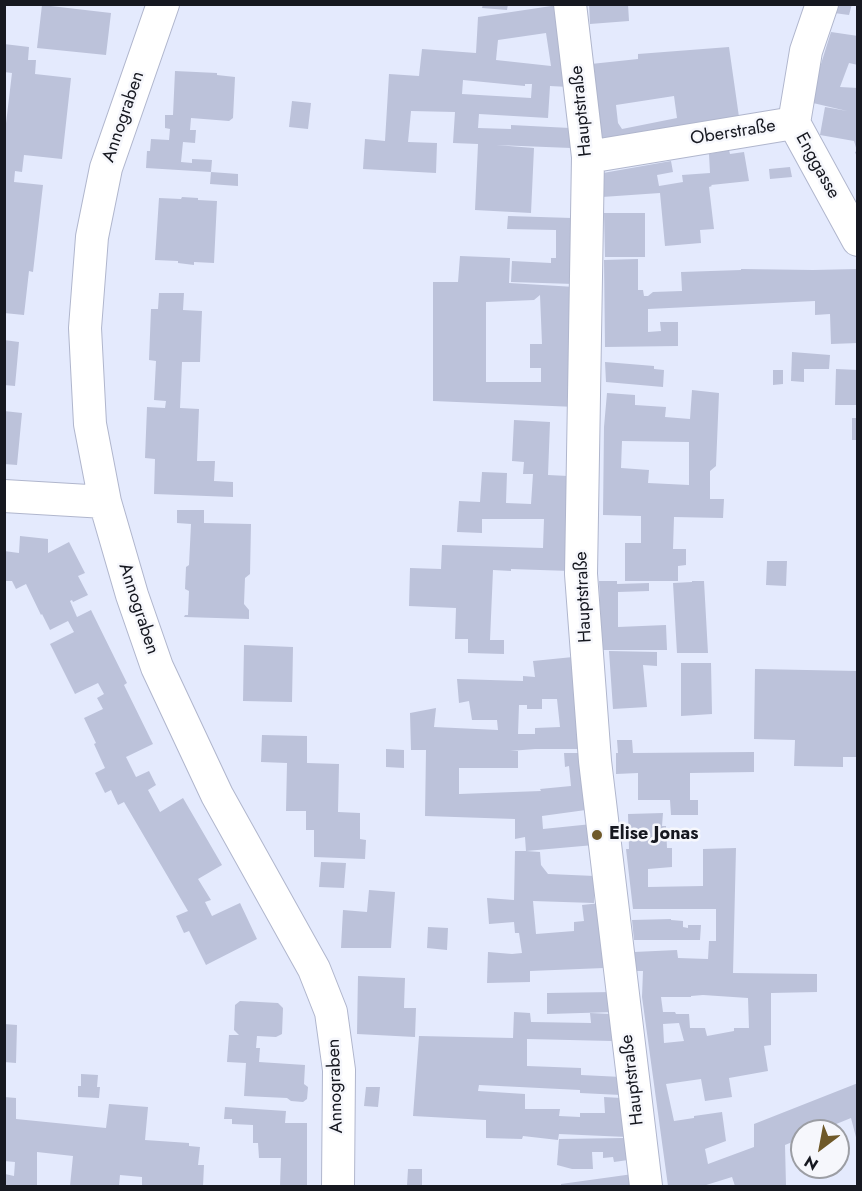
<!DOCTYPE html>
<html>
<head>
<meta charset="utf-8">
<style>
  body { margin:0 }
  #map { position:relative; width:862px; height:1191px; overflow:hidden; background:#e4eafd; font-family:Jost,sans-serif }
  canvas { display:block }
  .frame { position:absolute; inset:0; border:6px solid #161820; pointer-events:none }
  .north { position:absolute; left:790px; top:1119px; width:60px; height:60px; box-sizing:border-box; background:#f6f7fc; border:2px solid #9c9ea4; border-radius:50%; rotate:212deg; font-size:16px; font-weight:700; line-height:24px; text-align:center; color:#161820 }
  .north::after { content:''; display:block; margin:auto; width:21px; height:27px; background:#6f5929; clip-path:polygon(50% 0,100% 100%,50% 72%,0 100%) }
</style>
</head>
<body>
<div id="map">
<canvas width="862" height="1191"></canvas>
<div class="frame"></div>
<div class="north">N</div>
</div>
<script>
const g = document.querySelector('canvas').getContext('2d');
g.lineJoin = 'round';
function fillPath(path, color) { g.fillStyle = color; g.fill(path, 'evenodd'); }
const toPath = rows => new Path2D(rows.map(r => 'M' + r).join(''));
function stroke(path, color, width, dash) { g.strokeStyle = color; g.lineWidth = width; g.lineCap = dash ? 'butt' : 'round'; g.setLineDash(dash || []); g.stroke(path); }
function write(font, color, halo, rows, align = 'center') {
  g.font = font + ' Jost,sans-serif'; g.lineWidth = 5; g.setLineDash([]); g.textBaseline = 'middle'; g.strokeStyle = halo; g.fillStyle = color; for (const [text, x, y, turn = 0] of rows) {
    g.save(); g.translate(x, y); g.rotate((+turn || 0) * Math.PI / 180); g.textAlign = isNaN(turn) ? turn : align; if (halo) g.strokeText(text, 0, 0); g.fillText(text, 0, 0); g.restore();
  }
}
const building = toPath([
  [483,4,508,4,507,10,482,8],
  [589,4,628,4,629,21,590,24],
  [837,4,852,4,849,15,834,13],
  [42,5,111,13,106,55,37,48],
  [558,5,569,87,550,86,548,118,479,114,478,128,511,129,511,125,570,128,571,148,496,145,534,148,531,213,475,210,478,144,453,143,455,112,411,111,408,142,437,143,436,173,363,169,365,139,385,141,389,74,419,76,422,49,476,53,478,17],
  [546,33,551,66,496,60,498,40],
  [463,80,525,86,525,84,532,84,531,98,462,94],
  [831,32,858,36,858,65,849,63,840,87,858,88,858,160,855,152,857,151,854,141,820,135,825,107,847,111,813,103,815,83],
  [4,44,29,47,28,60,36,60,35,74,71,78,62,159,24,155,22,172,15,171,14,182,43,185,33,272,29,271,24,315,4,313,4,140,12,73,4,72],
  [729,47,740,124,602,141,598,126,591,64,638,59,638,54],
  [674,96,677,118,622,129,618,123,616,105],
  [175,71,217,73,217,75,235,77,233,118,229,121,191,118,190,130,196,130,195,143,183,142,181,162,192,163,192,159,212,160,211,172,238,174,238,186,210,184,211,172,146,168,147,151,150,151,151,139,169,140,170,129,165,128,165,115,173,115],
  [292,101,311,103,308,129,289,127],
  [729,150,730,154,744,152,749,181,711,185,712,186,709,187,714,229,700,230,701,243,665,246,660,193,602,197,603,173,671,161,673,172,657,175,659,186,683,182,682,175,710,173,709,154],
  [790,167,792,177,770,179,769,169],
  [182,197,198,198,198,200,217,201,214,263,194,262,194,265,178,263,178,261,155,260,159,198,181,199],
  [604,213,645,213,645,257,605,257],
  [508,216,572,218,574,284,511,282,512,261,551,263,551,258,556,258,556,230,507,229],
  [460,256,510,258,509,283,575,287,576,407,433,401,433,282,458,282],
  [540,295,542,344,530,344,530,368,541,368,541,382,486,382,486,302,534,300],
  [638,259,638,290,643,290,644,296,648,296,653,292,682,291,681,272,741,270,741,269,813,270,858,269,858,343,831,344,830,314,815,315,815,301,648,309,648,332,661,331,660,322,678,322,678,346,605,347,604,260],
  [159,293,184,293,183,310,202,311,200,362,182,362,180,408,199,409,197,461,215,461,214,481,233,482,233,497,154,494,155,459,145,458,147,407,165,408,166,401,154,400,156,361,149,360,151,309,158,309],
  [4,340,19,342,15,386,4,385],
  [792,352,830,355,829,369,804,369,804,382,791,381],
  [605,362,654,366,654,369,664,370,663,387,606,382],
  [836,369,858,370,858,405,835,405],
  [773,370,783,370,783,384,773,385],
  [692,390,719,393,716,466,710,471,710,499,724,499,723,518,674,517,673,549,686,549,686,565,678,566,678,581,625,581,625,543,641,543,641,516,603,515,604,427,607,393,635,395,635,405,666,407,665,417,690,419],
  [622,441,689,442,689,485,648,483,649,470,621,468],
  [4,411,22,413,17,465,4,464],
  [852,418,858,418,858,440,852,440],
  [514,420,550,422,548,475,568,476,570,571,511,569,511,571,493,570,490,640,504,640,504,654,468,653,468,639,455,639,456,608,409,606,410,568,441,569,442,545,543,548,544,519,482,519,482,533,457,532,459,501,480,502,482,472,507,473,506,503,531,504,533,474,523,474,524,462,512,461],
  [177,510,204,510,204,523,251,524,250,574,245,578,244,604,249,610,249,619,184,617,185,615,188,615,189,591,185,589,186,567,189,565,191,524,177,523],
  [20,536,48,539,48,553,69,542,85,573,78,576,88,595,73,602,72,600,70,601,77,617,91,610,127,683,124,685,153,744,126,757,136,777,149,771,156,785,148,790,160,812,183,798,222,865,198,879,211,900,205,902,212,916,240,903,257,939,206,965,189,931,184,933,176,916,188,911,124,802,118,805,111,790,105,793,95,773,105,768,94,744,96,743,84,718,103,709,97,698,104,694,98,683,75,694,50,644,74,632,68,621,50,630,42,614,41,615,26,584,16,589,12,581,4,581,4,551,19,553],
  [767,561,787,561,786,586,766,585],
  [599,581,617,581,617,584,649,583,649,591,618,592,618,627,666,625,667,650,602,650],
  [692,581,704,581,708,653,677,653,673,583,692,582],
  [244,645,293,647,292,702,243,701],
  [609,651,657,652,657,666,643,665,647,707,613,709],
  [573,657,588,749,535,749,510,751,518,751,518,768,459,768,459,794,541,791,540,789,571,786,569,766,565,767,564,753,586,753,593,809,542,816,543,829,592,824,594,845,526,851,525,837,515,839,515,819,425,816,426,750,411,750,410,713,436,708,434,727,498,730,497,720,472,720,469,701,459,703,457,679,523,681,523,676,535,677,533,661],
  [542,699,557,699,560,727,535,728,535,734,518,734,519,705,527,705,527,709,542,709],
  [681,663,711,663,712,714,681,716],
  [755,669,858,671,858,757,843,757,843,767,794,766,795,740,754,739],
  [262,735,307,736,307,763,339,764,338,812,360,813,360,839,366,840,365,859,314,857,314,830,306,830,306,811,286,811,287,763,261,762],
  [617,740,632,740,633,753,754,752,754,772,690,773,690,800,698,800,698,815,671,815,670,800,638,800,638,773,616,774,616,753,618,753],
  [386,749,404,750,404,768,386,767],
  [663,813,662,826,666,826,667,848,672,848,672,867,648,869,648,887,703,886,703,849,736,848,733,973,817,974,817,992,771,993,771,1045,764,1046,768,1071,729,1078,732,1097,705,1101,701,1079,666,1084,674,1121,694,1118,694,1116,722,1112,726,1141,705,1149,708,1164,754,1147,754,1124,858,1083,858,1145,851,1118,819,1131,802,1131,802,1138,785,1145,786,1186,735,1186,732,1177,703,1186,668,1186,642,997,643,971,635,971,634,952,677,950,678,958,708,959,709,941,716,941,716,909,633,909,626,849,629,849,628,814],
  [703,995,748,998,749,1028,734,1028,734,1031,707,1036,705,1028,690,1028,689,1014,676,1014,675,1012,663,1012,661,997,691,997,691,996],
  [679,1023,684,1041,664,1043,663,1024],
  [515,851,526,851,540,852,541,865,548,874,595,876,594,903,533,901,536,934,574,931,574,922,584,921,582,905,601,903,604,968,530,971,530,982,487,983,488,952,512,954,522,953,519,933,515,933,514,922,489,924,487,898,514,900],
  [321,862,346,863,344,888,319,887],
  [369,890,395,892,391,948,341,948,343,910,367,912],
  [671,919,671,920,683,921,683,927,688,928,688,925,701,925,700,940,634,940,632,920],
  [428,927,448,928,447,950,427,948],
  [358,976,405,978,404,1008,416,1008,415,1037,357,1034],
  [614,992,615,1012,547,1014,547,993],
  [240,1001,278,1003,283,1008,282,1034,276,1037,257,1036,256,1048,260,1048,259,1062,305,1065,304,1084,308,1087,307,1099,303,1102,291,1101,287,1098,244,1096,246,1063,227,1062,229,1035,239,1035,234,1030,235,1005],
  [514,1012,530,1013,531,1022,591,1023,590,1013,610,1014,612,1041,527,1039,527,1066,581,1068,581,1075,622,1077,621,1095,580,1093,580,1090,479,1085,478,1091,525,1094,525,1109,560,1109,559,1116,580,1117,580,1113,605,1113,604,1097,621,1098,627,1137,559,1134,558,1140,523,1136,522,1139,486,1138,486,1120,413,1116,419,1036,513,1038],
  [4,1024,17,1025,16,1063,4,1062],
  [81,1074,98,1075,97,1087,100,1087,99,1098,78,1097,78,1086,81,1086],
  [366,1087,380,1087,378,1107,364,1106],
  [4,1097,16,1098,16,1119,106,1128,109,1104,148,1107,145,1140,189,1143,189,1146,200,1147,198,1165,204,1165,203,1186,142,1186,142,1177,120,1175,119,1186,70,1186,73,1156,37,1152,37,1186,5,1186,5,1174,14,1176,15,1162,4,1161],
  [225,1107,286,1111,285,1123,307,1123,307,1186,280,1186,281,1158,259,1158,258,1143,253,1143,253,1125,232,1124,232,1119,224,1119],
  [624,1138,628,1160,614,1162,613,1157,603,1158,603,1152,592,1152,593,1169,572,1169,557,1165,559,1139],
  [408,1169,422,1169,422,1186,407,1186],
  [633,1174,634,1186,561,1186,561,1184]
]);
const street = toPath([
  [163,4,106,168,92,237,85,328,90,424,105,502,132,595,157,667,217,795,314,969,331,1012,339,1070,338,1186],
  [570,4,588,157,581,574,595,761,646,1186],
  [794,123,858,240],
  [794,123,806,51,822,4],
  [588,157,794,123],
  [4,496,105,502]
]);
const markers = [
  [597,835,6,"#6f5929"]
];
const streetNames = [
  ["Hauptstraße",582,111,-96],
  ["Annograben",124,117,-71],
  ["Oberstraße",733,133,-9],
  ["Enggasse",817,166,61],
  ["Hauptstraße",584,597,-93],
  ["Annograben",138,609,72],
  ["Hauptstraße",633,1080,-97],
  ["Annograben",336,1086,-92]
];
const poiNames = [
  ["Elise Jonas",609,835]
];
fillPath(building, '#bcc2da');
stroke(street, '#b0b6cd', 34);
stroke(street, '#fff', 32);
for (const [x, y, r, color] of markers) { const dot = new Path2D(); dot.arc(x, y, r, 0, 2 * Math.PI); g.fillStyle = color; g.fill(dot); stroke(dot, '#f6f7fc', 2); }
write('18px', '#161820', '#f6f7fc', streetNames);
write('bold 18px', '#161820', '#f6f7fc', poiNames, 'left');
</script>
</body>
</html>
